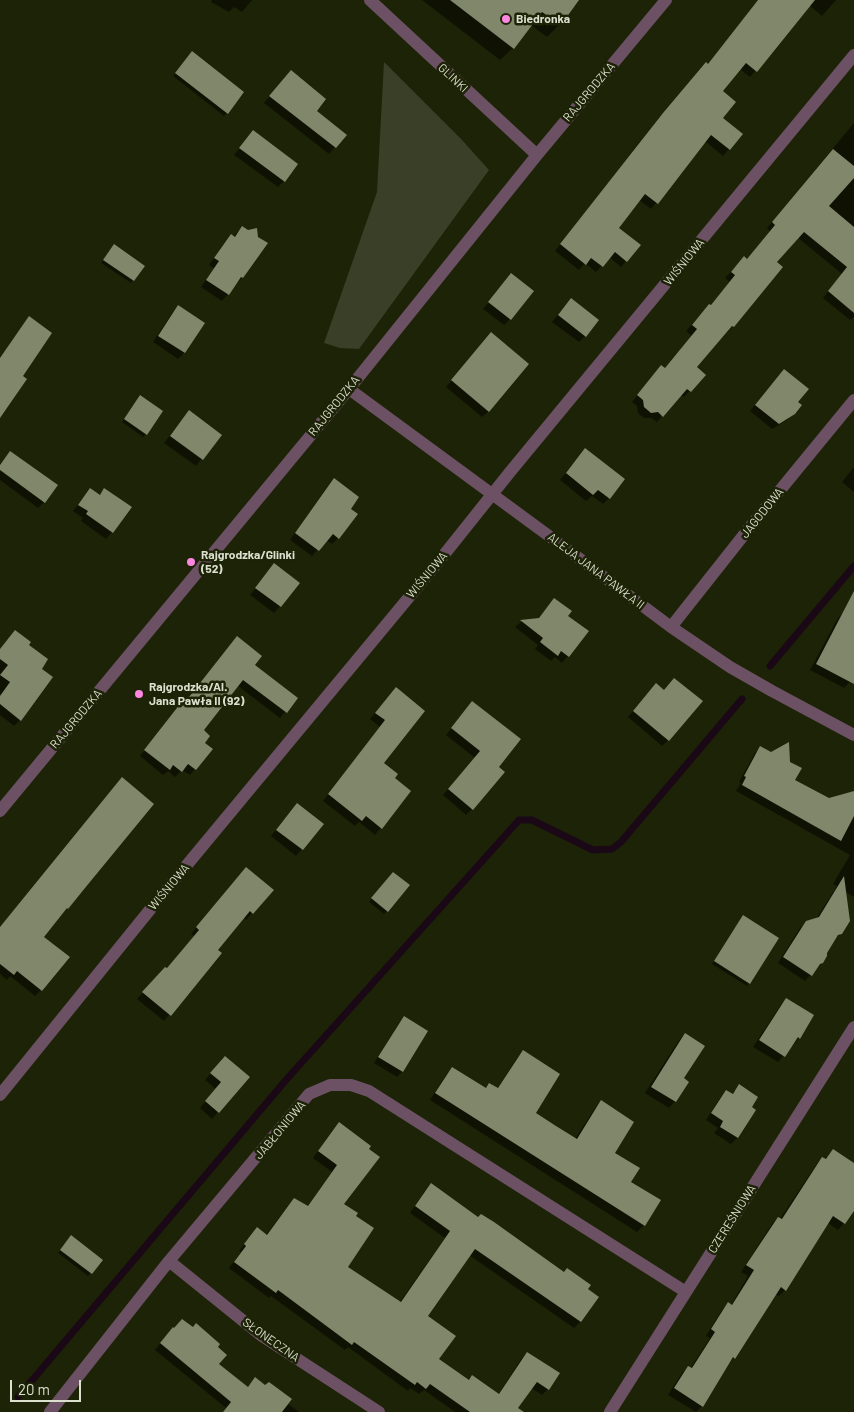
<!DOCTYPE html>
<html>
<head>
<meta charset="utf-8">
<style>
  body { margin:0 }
  #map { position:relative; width:854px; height:1412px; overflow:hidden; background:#1d2306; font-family:Barlow,sans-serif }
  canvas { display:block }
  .scale { position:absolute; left:10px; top:1380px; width:71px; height:22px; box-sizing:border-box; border:2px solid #dbdfce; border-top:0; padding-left:6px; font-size:15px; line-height:18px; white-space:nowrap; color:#dbdfce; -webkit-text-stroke:4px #1d2306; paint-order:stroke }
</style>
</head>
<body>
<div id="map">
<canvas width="854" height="1412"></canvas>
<div class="scale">20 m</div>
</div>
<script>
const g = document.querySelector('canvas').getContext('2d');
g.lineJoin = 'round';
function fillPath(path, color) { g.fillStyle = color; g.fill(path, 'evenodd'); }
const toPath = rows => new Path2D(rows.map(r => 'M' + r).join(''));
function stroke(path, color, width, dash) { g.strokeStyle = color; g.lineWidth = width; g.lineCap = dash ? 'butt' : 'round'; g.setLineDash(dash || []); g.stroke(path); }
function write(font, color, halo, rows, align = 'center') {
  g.font = font + ' Barlow,sans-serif'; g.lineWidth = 5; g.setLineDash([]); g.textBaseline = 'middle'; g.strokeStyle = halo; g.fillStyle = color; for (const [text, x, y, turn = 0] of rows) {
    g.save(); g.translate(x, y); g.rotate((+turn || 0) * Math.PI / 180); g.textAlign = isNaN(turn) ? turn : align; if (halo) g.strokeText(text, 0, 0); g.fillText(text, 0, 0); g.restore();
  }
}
const green = toPath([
  [384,62,462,140,489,170,359,349,340,348,324,343,377,192]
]);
const shadow = toPath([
  [212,0,252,0,242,12,234,7,229,12,211,2],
  [422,0,578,0,560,24,547,37,531,25,513,48,500,60],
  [758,0,836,0,822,16,809,5,750,77,740,69,721,91,721,118,742,134,723,156,705,141,651,209,639,200,618,228,626,261,621,267,609,257,596,272,585,263,579,270,555,251,657,120,700,69,706,63,708,65],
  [189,55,227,113,224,116,173,76],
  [285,78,315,111,345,135,329,154,264,103],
  [854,123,854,317,850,320,823,298,842,274,797,237,776,262,733,326,695,367,704,375,684,397,680,395,657,422,651,418,644,418,638,413,637,406,632,402,655,373,664,369,692,336,686,331,703,312,710,306,730,282,725,278,738,264,747,260,770,231,767,228],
  [253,132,284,181,278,187,234,155],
  [242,227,243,277,236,284,235,283,228,294,222,301,201,287,214,268,209,265,225,242,231,236,233,237],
  [112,248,133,280,131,283,101,263],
  [511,275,510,319,504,325,483,309],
  [571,299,585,336,579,342,552,322],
  [178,307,184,353,178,359,153,342,172,313],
  [485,340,489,411,482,417,446,387],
  [778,377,797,403,794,413,787,420,772,429,750,411],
  [138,399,146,434,143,437,122,422],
  [189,411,220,435,196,466,164,443],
  [585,450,609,498,603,504,592,496,586,501,560,480],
  [10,452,44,502,38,508,0,480,0,464],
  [854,467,854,492,842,482],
  [334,480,349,509,338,538,332,544,326,540,312,556,290,540,328,486],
  [90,490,99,496,104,490,112,532,106,539,81,521,83,518,73,511],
  [274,565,280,606,274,613,250,595],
  [554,599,566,616,568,656,562,663,555,657,551,661,535,649,538,645,515,627,521,622,538,619],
  [844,612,854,617,854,675,850,682,844,688,810,670,838,618],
  [15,632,27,645,40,670,20,720,14,726,0,715,0,696,1,694,0,693,0,649],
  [253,665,296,698,280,718,238,686,202,731,203,743,211,749,190,775,182,770,175,777,168,771,163,775,140,756,174,712],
  [650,691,668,740,662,746,628,717],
  [390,695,382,764,393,779,409,791,375,835,359,822,355,826,323,801,380,727,370,719],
  [472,702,498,767,472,809,466,815,443,795,475,758,446,735],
  [761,748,789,763,794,780,829,799,854,797,854,897,844,891,841,933,834,940,825,953,822,962,805,981,778,963,800,928,807,922,816,919,837,886,833,884,850,855,736,791,741,783,739,782,755,753],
  [297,805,322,825,296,856,271,836],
  [240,874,272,890,246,920,243,917,216,950,220,953,164,1021,137,999,159,975,166,969,194,936,191,934],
  [391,876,387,911,384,914,369,902],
  [741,920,749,983,747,986,712,964],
  [0,928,43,937,41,990,35,996,10,976,7,980,0,974],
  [786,999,813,1016,799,1038,778,1062,753,1047,780,1006],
  [404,1018,427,1032,402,1072,397,1077,374,1063,399,1023],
  [685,1034,682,1079,687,1082,675,1101,669,1108,645,1093,679,1040],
  [523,1051,534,1113,575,1139,595,1108,601,1102,613,1153,630,1182,659,1201,644,1225,637,1232,430,1100,446,1075,452,1068,485,1089,497,1089,517,1058],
  [219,1063,248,1077,212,1119,200,1108,216,1089,205,1080],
  [739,1086,750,1107,754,1110,737,1138,731,1144,714,1133,718,1128,706,1120,720,1098,726,1092,731,1095],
  [339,1124,346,1268,399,1303,445,1238,410,1213,425,1191,431,1185,478,1218,597,1297,580,1322,574,1328,469,1255,426,1316,437,1359,468,1381,498,1395,521,1359,527,1353,548,1389,542,1395,531,1388,513,1412,455,1412,424,1390,419,1394,410,1388,408,1391,348,1347,345,1350,271,1296,269,1298,229,1268,241,1252,239,1251,257,1228,266,1235,288,1206,294,1199,307,1207,332,1172,313,1158,333,1130],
  [833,1151,854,1165,854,1208,844,1223,838,1230,828,1223,785,1290,779,1296,775,1294,734,1358,728,1363,702,1406,696,1412,668,1395,682,1373,688,1367,690,1369,710,1338,706,1336,722,1310,728,1304,731,1305,748,1276,741,1272,772,1224,778,1218,780,1219,816,1165,822,1159,825,1160],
  [69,1240,101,1260,88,1276,58,1253],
  [167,1335,216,1347,217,1364,247,1388,255,1379,299,1412,223,1412,226,1408,155,1350]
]);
const stream = toPath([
  [770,666,854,566],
  [18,1397,286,1080,519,820,532,820,593,850,612,849,621,842,742,699]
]);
const building = toPath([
  [450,0,579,0,561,25,542,12,514,49],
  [758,0,815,0,757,72,746,63,723,91,736,102,723,118,743,134,730,150,711,135,658,204,645,194,619,228,641,245,627,262,615,252,603,267,591,258,586,265,560,244,663,113,706,62,708,64],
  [192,51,244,92,228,114,175,73],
  [291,70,326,99,317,111,347,135,336,148,269,96],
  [253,130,298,164,285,182,239,148],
  [833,149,854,166,854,178,829,206,854,227,854,313,828,291,847,267,804,232,777,262,783,267,734,327,732,326,697,367,706,375,691,392,687,389,663,417,658,412,651,413,644,407,643,400,637,395,661,365,665,368,697,329,692,325,709,304,711,305,735,275,731,272,744,256,747,259,775,225,772,222],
  [242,226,248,230,257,228,258,237,268,243,243,278,241,277,229,295,206,280,219,261,214,258,231,234,235,237],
  [114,244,145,266,134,281,103,260],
  [511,273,534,291,511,320,488,302],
  [571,298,599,320,586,337,558,315],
  [178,305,205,323,185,353,158,336],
  [29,316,52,333,23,376,27,379,0,418,0,358],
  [491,332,529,364,489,412,451,380],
  [784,369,809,389,798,402,802,405,795,414,779,424,755,405],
  [140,395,163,411,147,435,124,419],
  [189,410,222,435,203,460,170,436],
  [585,448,625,479,610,499,598,490,593,495,566,473],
  [10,451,58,485,45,503,0,470,0,465],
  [334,478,359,497,351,509,358,514,339,539,333,534,319,551,295,533],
  [90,488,100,495,104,488,132,507,113,533,86,514,88,511,78,505],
  [274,563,300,583,281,607,255,588],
  [854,591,854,684,816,664],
  [554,598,572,611,568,616,589,631,569,657,561,651,558,656,540,642,543,638,520,620,539,618],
  [15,630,31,642,29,645,48,659,42,669,53,677,21,721,0,704,0,696,10,682,0,675,8,665,0,659,0,649],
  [237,636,262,656,255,665,298,698,287,713,243,680,204,730,210,736,205,743,213,749,196,770,188,764,182,772,173,765,170,770,144,750,180,704,182,706],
  [674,678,703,701,669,741,633,711,656,683,664,690],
  [396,687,425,711,384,763,398,774,395,778,411,791,382,829,366,816,362,821,328,794,385,720,375,713],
  [472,701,521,739,499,767,505,772,473,810,448,789,480,751,451,728],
  [789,742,790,762,802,768,795,780,829,798,854,791,854,816,841,841,742,785,746,777,744,776,760,746,771,752],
  [122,777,154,804,85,888,68,909,67,908,44,937,70,957,42,991,17,971,14,975,0,964,0,927],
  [297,803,324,824,303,850,276,830],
  [246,867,274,890,253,914,250,911,218,950,222,953,171,1016,142,992,165,967,167,968,199,930,196,927],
  [393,872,410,885,388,912,371,898],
  [844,876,850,921,842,934,838,935,827,953,827,956,823,963,820,964,812,976,783,957,806,921,819,917],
  [743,915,779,938,750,984,714,961],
  [786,998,814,1015,800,1039,798,1037,785,1057,759,1040],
  [404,1016,428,1031,403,1072,378,1057],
  [685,1033,705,1046,684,1078,689,1082,676,1102,651,1087],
  [523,1050,560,1074,536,1113,556,1126,577,1139,601,1100,634,1122,615,1153,640,1168,631,1182,661,1200,645,1226,435,1093,452,1067,486,1088,489,1083,498,1088],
  [225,1056,250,1077,219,1113,205,1101,221,1082,210,1073],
  [739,1084,758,1097,752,1107,756,1110,738,1138,720,1127,723,1121,711,1113,726,1090,733,1094],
  [339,1122,371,1146,369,1149,380,1157,344,1204,358,1213,356,1216,374,1228,348,1267,401,1302,450,1231,415,1206,431,1183,478,1217,481,1214,494,1222,564,1272,567,1268,591,1285,588,1289,599,1297,581,1322,475,1249,428,1316,456,1336,439,1359,469,1380,472,1375,499,1394,527,1352,560,1373,549,1390,537,1382,518,1408,524,1412,470,1412,430,1384,426,1389,417,1382,415,1385,354,1342,352,1345,278,1290,276,1293,234,1262,246,1246,244,1244,257,1227,267,1235,294,1198,308,1206,337,1165,318,1151],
  [833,1149,854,1163,854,1211,845,1224,833,1216,786,1291,781,1287,735,1359,733,1357,703,1407,674,1388,688,1366,692,1368,715,1332,711,1329,728,1302,732,1305,754,1270,746,1265,778,1217,782,1219,822,1157,826,1159],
  [71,1235,103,1260,92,1274,60,1250],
  [182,1319,193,1327,196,1323,220,1344,218,1347,227,1355,219,1364,248,1387,255,1377,265,1385,269,1382,292,1399,282,1412,223,1412,231,1402,160,1343,173,1327,174,1328]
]);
const minor = toPath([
  [370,0,537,155],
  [349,389,564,547,671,627,730,667,772,691,854,735],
  [671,627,754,522,854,400],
  [0,811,349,389,537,155,666,0],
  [0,1095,157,901,439,561,510,472,854,55],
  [169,1261,262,1336,379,1412],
  [50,1412,169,1261,309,1094,330,1085,351,1085,369,1091,686,1292],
  [610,1412,854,1027]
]);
const markers = [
  [506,19,5,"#fd86e1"],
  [191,562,5,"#fd86e1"],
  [139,694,5,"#fd86e1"]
];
const poiNames = [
  ["Biedronka",516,19],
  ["Rajgrodzka/Glinki",201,555],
  ["(52)",201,569],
  ["Rajgrodzka/Al.",149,687],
  ["Jana Pawła II (92)",149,701]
];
const streetNames = [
  ["GLINKI",453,78,43],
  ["RAJGRODZKA",589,92,-50],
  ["WIŚNIOWA",684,262,-51],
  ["RAJGRODZKA",334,406,-51],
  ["JAGODOWA",762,513,-51],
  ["ALEJA JANA PAWŁA II",596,571,37],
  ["WIŚNIOWA",427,575,-50],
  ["RAJGRODZKA",76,719,-50],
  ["WIŚNIOWA",169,887,-50],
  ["JABŁONIOWA",280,1130,-50],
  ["CZEREŚNIOWA",732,1219,-58],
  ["SŁONECZNA",271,1340,35]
];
fillPath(green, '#3a3f27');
fillPath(shadow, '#0007');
stroke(stream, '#1b0816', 7);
fillPath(building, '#80876a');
stroke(minor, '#6c5164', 12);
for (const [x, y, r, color] of markers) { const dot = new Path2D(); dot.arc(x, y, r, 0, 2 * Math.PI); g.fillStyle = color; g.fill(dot); stroke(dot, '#1d2306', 2); }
write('bold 12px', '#dbdfce', '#1d2306', poiNames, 'left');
write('12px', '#dbdfce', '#1d2306', streetNames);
</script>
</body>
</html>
